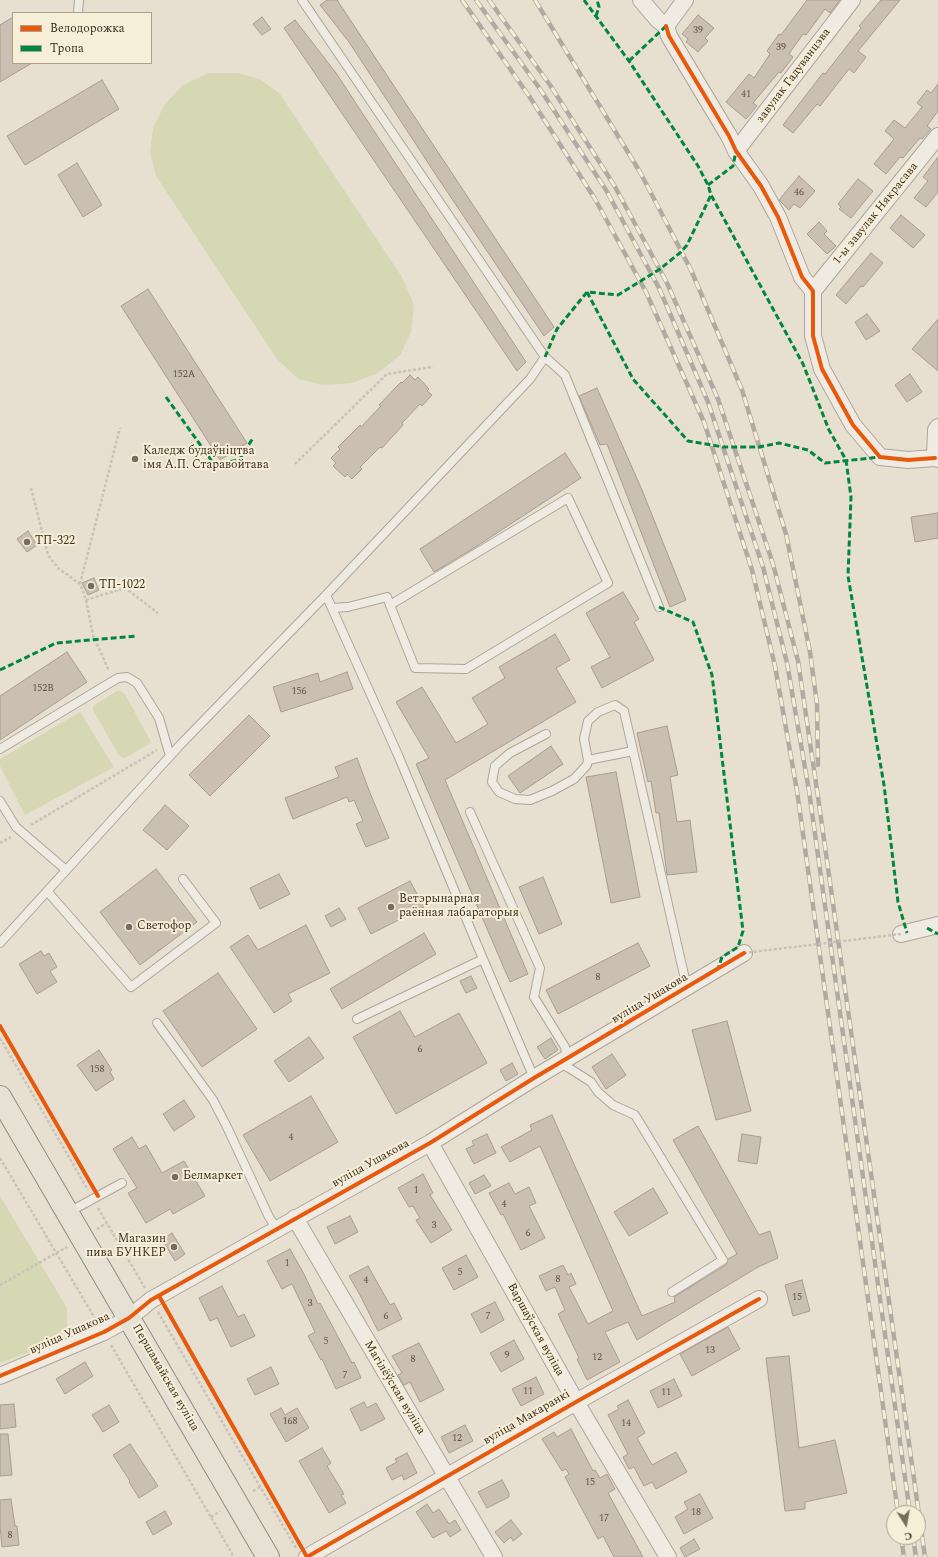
<!DOCTYPE html>
<html>
<head>
<meta charset="utf-8">
<style>
  body { margin:0 }
  #map { position:relative; width:938px; height:1557px; overflow:hidden; background:#e7e0d1; font-family:Spectral,serif }
  canvas { display:block }
  .legend { position:absolute; left:12px; top:12px; width:140px; height:52px; box-sizing:border-box; background:#f7eed8; border:1px solid #ada18e; margin:0; padding:5px 7px; list-style:none; font-size:12px; color:#3d2e20 }
  .legend li { display:flex; align-items:center; gap:8px; height:20px }
  .legend b { width:20px; border:1px solid #ada18e }
  .north { position:absolute; left:886px; top:1505px; width:40px; height:40px; box-sizing:border-box; background:#f7eed8; border:1px solid #ada18e; border-radius:50%; rotate:169deg; font-size:11px; font-weight:700; line-height:16px; text-align:center; color:#3d2e20 }
  .north::after { content:''; display:block; margin:auto; width:14px; height:18px; background:#786c5e; clip-path:polygon(50% 0,100% 100%,50% 72%,0 100%) }
</style>
</head>
<body>
<div id="map">
<canvas width="938" height="1557"></canvas>
<ul class="legend">
<li><b style="height:5px;background:#e8590c"></b>Велодорожка</li>
<li><b style="height:5px;background:#00873e"></b>Тропа</li>
</ul>
<div class="north">С</div>
</div>
<script>
const g = document.querySelector('canvas').getContext('2d');
g.lineJoin = 'round';
function fillPath(path, color) { g.fillStyle = color; g.fill(path, 'evenodd'); }
const toPath = rows => new Path2D(rows.map(r => 'M' + r).join(''));
function stroke(path, color, width, dash) { g.strokeStyle = color; g.lineWidth = width; g.lineCap = dash ? 'butt' : 'round'; g.setLineDash(dash || []); g.stroke(path); }
function write(font, color, halo, rows, align = 'center') {
  g.font = font + ' Spectral,serif'; g.lineWidth = 4; g.setLineDash([]); g.textBaseline = 'middle'; g.strokeStyle = halo; g.fillStyle = color; for (const [text, x, y, turn = 0] of rows) {
    g.save(); g.translate(x, y); g.rotate((+turn || 0) * Math.PI / 180); g.textAlign = isNaN(turn) ? turn : align; if (halo) g.strokeText(text, 0, 0); g.fillText(text, 0, 0); g.restore();
  }
}
const green = toPath([
  [209,73,238,73,260,79,280,94,402,277,414,305,411,332,400,355,378,373,352,383,323,385,298,379,277,359,156,176,150,152,153,128,165,104,183,85],
  [117,691,121,691,125,694,150,740,150,743,146,746,125,758,122,758,118,754,93,710,93,706],
  [80,712,114,767,25,815,0,766,0,759],
  [0,1196,67,1308,67,1327,30,1352,0,1363]
]);
const building = toPath([
  [327,0,337,0,554,327,544,336,436,175,349,42,320,5,327,0],
  [807,0,840,0,830,13,825,9,806,35,803,34,789,54,793,57,781,73,779,72,753,103,757,106,746,119,726,102,749,74,754,78,770,54,767,51,779,34,781,35,807,0],
  [881,0,900,0,858,51,866,57,854,73,849,69,820,106,817,104,793,133,783,125,823,73,825,74,861,28,859,26,881,0],
  [698,15,714,28,705,38,708,41,698,52,686,42,688,39,682,34,698,15],
  [13,17,13,63,32,63,0,82,0,25,13,17],
  [262,17,271,29,262,35,253,24,262,17],
  [295,20,336,73,526,362,517,371,284,28,295,20],
  [102,80,119,109,25,165,7,136,102,80],
  [938,84,938,111,927,126,931,129,922,139,920,138,903,158,900,157,886,174,874,164,894,139,885,131,894,120,905,128,922,107,917,103,927,90,931,93,938,84],
  [938,157,938,192,926,207,914,198,928,181,923,177,938,157],
  [77,163,102,205,83,217,58,175,77,163],
  [799,176,815,191,800,208,794,204,789,210,779,200,799,176],
  [858,179,873,191,851,218,839,209,841,207,838,204,858,179],
  [901,215,925,235,913,248,890,228,901,215],
  [819,222,827,231,824,234,836,246,827,254,807,234,819,222],
  [871,253,883,263,863,287,861,286,846,304,836,295,871,253],
  [148,289,247,443,220,460,121,306,148,289],
  [867,314,880,331,866,340,855,322,867,314],
  [938,319,938,371,912,349,938,319],
  [910,374,922,392,907,402,895,385,910,374],
  [410,375,415,380,418,377,429,389,427,391,432,395,422,406,420,404,402,423,403,425,382,448,380,447,360,467,362,469,352,479,347,474,345,477,333,466,336,463,331,458,340,449,338,447,360,425,361,427,381,406,379,405,401,382,402,383,410,375],
  [597,388,642,490,686,600,670,607,607,444,600,445,579,396,597,388],
  [565,453,581,478,477,546,434,572,420,549,565,453],
  [938,513,938,538,915,542,911,517,938,513],
  [28,531,37,545,27,552,17,539,28,531],
  [94,578,99,590,88,595,82,583,94,578],
  [623,592,639,619,634,622,654,660,602,688,591,667,610,657,586,613,623,592],
  [555,634,570,660,556,668,576,702,445,780,528,974,510,982,416,764,429,758,396,702,422,687,456,743,488,724,472,698,505,678,499,667,555,634],
  [67,652,87,682,0,740,0,696,67,652],
  [347,672,353,689,281,712,273,687,318,673,320,682,347,672],
  [249,715,270,736,210,796,189,775,249,715],
  [667,726,678,775,670,777,677,822,690,820,697,872,667,875,659,813,656,813,651,781,648,782,637,733,667,726],
  [551,746,563,764,520,793,508,776,551,746],
  [357,758,370,793,389,838,366,847,356,824,363,821,354,800,349,802,347,797,293,819,285,798,339,777,335,767,357,758],
  [616,772,640,897,611,903,586,777,616,772],
  [165,805,189,826,167,850,143,830,165,805],
  [156,869,197,922,140,965,100,912,156,869],
  [279,874,290,894,260,909,250,888,279,874],
  [543,877,562,924,539,934,519,887,543,877],
  [410,881,424,907,371,934,358,908,410,881],
  [339,908,346,919,331,927,325,916,339,908],
  [306,925,330,973,288,994,292,1001,274,1013,230,947,248,935,258,950,306,925],
  [424,933,436,954,342,1009,330,989,424,933],
  [638,943,650,966,558,1014,546,990,638,943],
  [41,951,44,956,49,953,57,967,50,971,57,982,37,994,19,964,41,951],
  [218,973,257,1029,202,1067,163,1011,218,973],
  [471,976,477,988,466,993,460,981,471,976],
  [400,1011,415,1037,459,1013,487,1063,396,1114,353,1037,400,1011],
  [727,1021,751,1111,716,1120,692,1030,727,1021],
  [309,1037,324,1058,289,1082,274,1061,309,1037],
  [551,1038,558,1050,545,1059,537,1047,551,1038],
  [99,1050,112,1070,110,1072,114,1079,96,1091,77,1065,99,1050],
  [612,1054,626,1075,606,1089,592,1067,612,1054],
  [512,1063,518,1074,506,1081,500,1070,512,1063],
  [311,1096,338,1142,270,1181,243,1135,311,1096],
  [184,1100,195,1117,174,1131,163,1114,184,1100],
  [552,1115,642,1316,675,1302,674,1297,726,1265,728,1259,737,1254,673,1140,698,1126,759,1235,770,1231,778,1258,758,1267,637,1340,628,1322,605,1332,620,1362,587,1380,577,1359,579,1358,558,1314,565,1310,555,1287,546,1291,539,1276,563,1265,568,1275,571,1273,576,1284,569,1287,588,1324,613,1311,540,1146,510,1162,501,1147,532,1130,530,1125,552,1115],
  [487,1134,496,1153,474,1164,466,1149,474,1145,472,1141,487,1134],
  [742,1134,761,1137,757,1164,738,1161,742,1134],
  [132,1137,139,1149,146,1145,162,1173,184,1161,205,1196,173,1214,170,1209,146,1223,128,1193,137,1188,113,1149,132,1137],
  [423,1174,433,1193,430,1195,452,1230,431,1243,417,1222,416,1220,420,1218,413,1206,409,1207,398,1188,423,1174],
  [484,1175,491,1186,475,1194,469,1183,484,1175],
  [509,1183,515,1194,529,1187,536,1203,529,1206,545,1238,521,1250,503,1214,501,1215,489,1193,509,1183],
  [653,1188,668,1213,629,1236,614,1212,653,1188],
  [350,1216,358,1232,335,1244,327,1227,350,1216],
  [172,1233,185,1254,175,1261,162,1239,172,1233],
  [290,1249,305,1276,318,1304,320,1303,352,1363,354,1362,361,1378,336,1389,322,1359,321,1360,308,1336,315,1332,292,1284,282,1289,267,1261,290,1249],
  [466,1255,478,1277,454,1290,442,1268,466,1255],
  [368,1266,390,1305,394,1303,402,1319,378,1331,360,1295,349,1276,368,1266],
  [802,1280,810,1311,793,1316,785,1285,802,1280],
  [222,1286,238,1317,244,1314,255,1336,231,1347,217,1318,210,1321,199,1298,222,1286],
  [495,1302,504,1320,481,1333,471,1314,495,1302],
  [728,1327,740,1349,692,1376,680,1354,728,1327],
  [514,1340,524,1359,501,1372,490,1353,514,1340],
  [419,1343,444,1390,420,1402,410,1382,404,1385,398,1375,402,1373,392,1356,419,1343],
  [789,1356,799,1448,835,1440,847,1493,805,1502,805,1509,785,1511,766,1358,789,1356],
  [85,1362,93,1376,65,1394,56,1379,85,1362],
  [271,1367,279,1384,255,1395,247,1379,271,1367],
  [536,1377,544,1394,521,1406,512,1389,536,1377],
  [674,1379,682,1396,658,1408,650,1391,674,1379],
  [628,1400,645,1433,637,1438,652,1465,676,1452,687,1472,656,1489,652,1482,644,1486,634,1467,629,1469,623,1457,628,1454,608,1415,619,1409,617,1406,628,1400],
  [364,1402,367,1408,376,1403,385,1419,361,1431,350,1409,364,1402],
  [14,1404,16,1427,0,1429,0,1405,14,1404],
  [109,1405,119,1422,103,1432,92,1415,109,1405],
  [281,1408,285,1415,297,1408,309,1428,286,1442,270,1414,281,1408],
  [465,1425,473,1441,449,1453,441,1437,465,1425],
  [571,1429,593,1471,595,1470,600,1478,607,1474,615,1489,608,1493,643,1557,614,1557,603,1536,598,1539,565,1477,569,1474,566,1469,562,1471,542,1439,554,1432,557,1437,571,1429],
  [0,1434,8,1434,12,1475,0,1476,0,1434],
  [130,1444,158,1486,139,1498,129,1482,130,1481,113,1455,130,1444],
  [322,1448,331,1463,327,1466,344,1494,341,1495,346,1503,329,1513,299,1461,322,1448],
  [407,1453,417,1473,404,1480,402,1475,392,1480,386,1468,397,1462,395,1459,407,1453],
  [502,1480,509,1493,509,1497,487,1508,478,1492,502,1480],
  [700,1494,713,1518,684,1534,675,1517,688,1509,684,1502,700,1494],
  [11,1499,15,1526,17,1526,19,1545,2,1547,0,1526,0,1500,11,1499],
  [427,1504,433,1513,439,1509,449,1524,455,1520,461,1530,450,1537,446,1531,433,1538,416,1512,427,1504],
  [165,1511,172,1524,153,1535,146,1522,165,1511],
  [511,1520,522,1534,513,1541,511,1537,504,1543,495,1532,511,1520],
  [694,1539,700,1549,685,1557,680,1548,694,1539]
]);
const path = toPath([
  [295,464,387,374,433,367],
  [31,488,48,555,58,568,80,584,86,600,93,635,109,671],
  [80,584,120,428],
  [86,600,125,588,158,613],
  [31,825,157,750],
  [0,843,11,837],
  [0,1038,88,1190],
  [0,1158,96,1320],
  [98,1208,145,1288],
  [97,1229,107,1223],
  [0,1285,67,1247],
  [158,1312,296,1548],
  [111,1345,234,1557],
  [253,1491,260,1487],
  [211,1517,220,1511]
]);
const lane = toPath([
  [302,0,545,357,565,375,659,607],
  [78,13,79,0],
  [326,595,398,755,483,959,534,1078],
  [332,608,348,607,387,597,390,605,415,668,466,669,608,583,568,498,390,605],
  [546,734,510,753,495,766,492,782,499,792,515,799,530,800,552,791,574,779,587,765,588,760,584,739,588,721,598,712,615,705,624,711,687,988],
  [0,749,118,678,127,677,137,683,159,718,170,756],
  [588,760,633,751],
  [0,801,16,827,66,870],
  [470,812,540,968,534,997,565,1047,567,1059],
  [47,891,131,987,216,923,183,879],
  [0,943,181,744,326,595,530,379,545,357],
  [357,1019,483,959],
  [157,1023,213,1100,227,1127,269,1217,277,1229],
  [560,1063,569,1068,591,1082,598,1092,613,1105,635,1115,723,1260,672,1292],
  [69,1212,122,1183]
]);
const street = toPath([
  [641,0,658,20,666,26],
  [666,26,669,36,729,136,736,151,761,186,778,217,802,277,813,291,813,336,822,369,853,425,880,457,908,460,935,458],
  [666,26,685,0],
  [736,151,852,0],
  [813,291,938,136],
  [938,427,936,430,935,458,938,459],
  [901,934,938,925],
  [430,1143,576,1402,668,1557],
  [295,1218,494,1557],
  [0,1376,104,1332,129,1318,151,1300,430,1143,534,1078,744,953],
  [307,1557,576,1402,759,1299]
]);
const primary = toPath([
  [0,1097,268,1557]
]);
const rail = toPath([
  [462,0,529,96,595,199,646,292,704,422,752,570,775,666,797,791,898,1513],
  [476,0,540,89,606,190,659,288,708,402,763,567,787,663,809,791,910,1513],
  [489,0,550,85,614,185,667,283,718,399,773,564,798,661,818,797,925,1557],
  [535,0,640,172,691,270,742,390,786,534,810,652,817,704,818,765],
  [901,1537,904,1557],
  [913,1537,916,1557]
]);
const pathBridge = toPath([
  [744,953,901,934]
]);
const quiet = toPath([
  [584,0,629,61,698,166,708,185,711,195,803,364,829,430,846,460,851,497,848,576,884,785,898,902,907,933],
  [596,16,599,7,597,0],
  [629,61,666,26],
  [708,185,733,166,736,151],
  [587,292,633,379,688,441,723,447,759,447,779,443,808,450,825,463,880,457],
  [545,357,557,329,587,292,618,295,660,269,681,252,687,245,711,195],
  [166,397,214,464,239,460,253,438],
  [659,607,693,622,712,675,743,931,738,947,722,957,718,969],
  [0,670,56,643,137,636],
  [927,928,938,934]
]);
const cycleway = toPath([
  [666,26,669,36,729,136,736,151,761,186,778,217,802,277,813,291,813,336,822,369,853,425,880,457,908,460,935,458],
  [0,1026,98,1196],
  [159,1296,307,1557],
  [0,1376,104,1332,129,1318,151,1300,430,1143,534,1078,744,953],
  [307,1557,576,1402,759,1299]
]);
const markers = [
  [135,459,4,"#786c5e"],
  [27,542,4,"#786c5e"],
  [91,586,4,"#786c5e"],
  [391,907,4,"#786c5e"],
  [129,927,4,"#786c5e"],
  [175,1177,4,"#786c5e"],
  [174,1247,4,"#786c5e"]
];
const numberNames = [
  ["39",698,31],
  ["39",781,48],
  ["41",746,95],
  ["46",799,193],
  ["152А",184,375],
  ["152В",43,689],
  ["156",299,692],
  ["8",598,978],
  ["6",420,1050],
  ["158",97,1070],
  ["4",291,1138],
  ["1",416,1191],
  ["4",504,1205],
  ["3",434,1226],
  ["6",528,1234],
  ["1",287,1264],
  ["5",460,1273],
  ["8",558,1280],
  ["4",366,1281],
  ["15",797,1298],
  ["3",310,1304],
  ["6",386,1317],
  ["7",488,1317],
  ["5",326,1342],
  ["13",710,1351],
  ["9",507,1356],
  ["12",597,1358],
  ["8",413,1360],
  ["7",345,1376],
  ["11",528,1392],
  ["11",666,1393],
  ["168",290,1422],
  ["14",626,1424],
  ["12",457,1439],
  ["15",590,1483],
  ["18",696,1513],
  ["17",604,1519],
  ["8",10,1536]
];
const streetNames = [
  ["завулак Гадуванцэва",794,76,-53],
  ["1-ы завулак Някрасава",876,214,-51],
  ["вуліца Ушакова",650,999,-31],
  ["вуліца Ушакова",371,1164,-29],
  ["Варшаўская вуліца",535,1330,61],
  ["вуліца Ушакова",70,1334,-24],
  ["Першамайская вуліца",165,1378,60],
  ["Магілёўская вуліца",394,1388,59],
  ["вуліца Макаранкі",527,1418,-30]
];
const poiNames = [
  ["Каледж будаўніцтва",143,452],
  ["імя А.П. Старавойтава",143,466],
  ["ТП-322",35,542],
  ["ТП-1022",99,586],
  ["Ветэрынарная",399,900],
  ["раённая лабараторыя",399,914],
  ["Светофор",137,927],
  ["Белмаркет",183,1177],
  ["Магазин",166,1240,"right"],
  ["пива БУНКЕР",166,1254,"right"]
];
fillPath(green, '#d6d7b3');
fillPath(building, '#cbbfb2');
stroke(building, '#a89c90', 1);
stroke(lane, '#ada599', 10);
stroke(street, '#ada599', 18);
stroke(primary, '#928b80', 24);
stroke(path, '#c8c2b9', 2.5, [3, 2]);
stroke(lane, '#efebe3', 8);
stroke(street, '#efebe3', 16);
stroke(primary, '#e6e1d4', 22);
stroke(rail, '#afaaa2', 4.5);
stroke(rail, '#f7eed8', 3, [9]);
stroke(pathBridge, '#c8c2b9', 2.5, [3, 2]);
stroke(quiet, '#00873e', 3, [6, 3]);
stroke(cycleway, '#e8590c', 4);
for (const [x, y, r, color] of markers) { const dot = new Path2D(); dot.arc(x, y, r, 0, 2 * Math.PI); g.fillStyle = color; g.fill(dot); stroke(dot, '#f7eed8', 1.5); }
write('10px', '#605244', null, numberNames);
write('12px', '#3d2e20', '#f7eed8', streetNames);
write('12px', '#3d2e20', '#f7eed8', poiNames, 'left');
</script>
</body>
</html>
